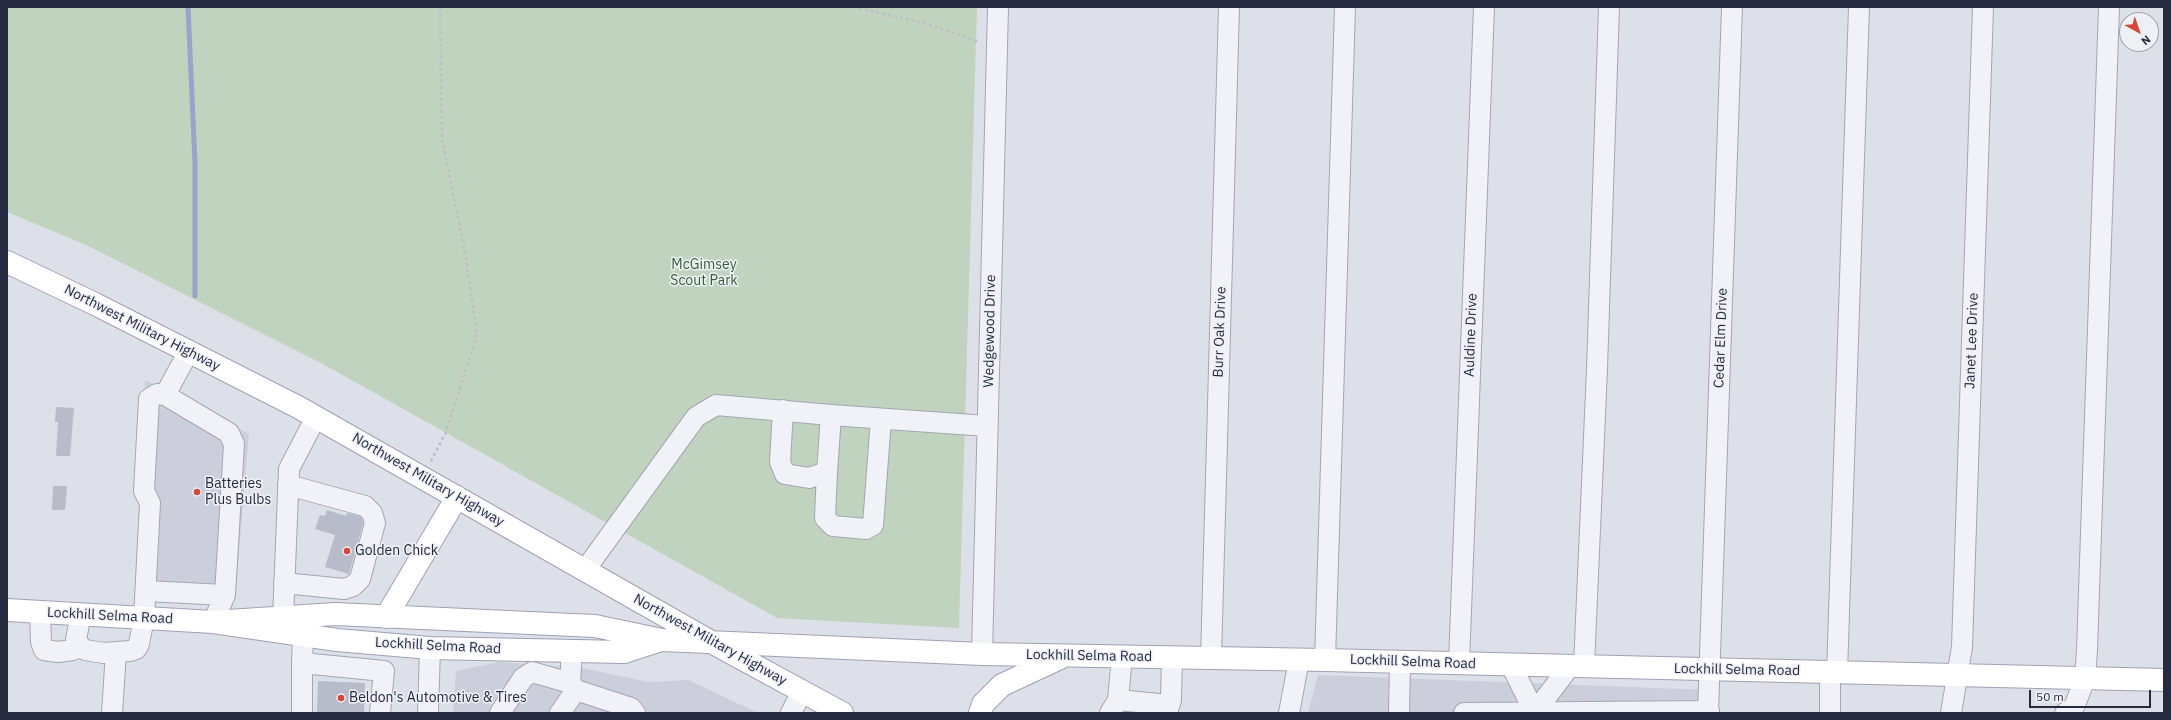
<!DOCTYPE html>
<html>
<head>
<meta charset="utf-8">
<style>
  body { margin:0 }
  #map { position:relative; width:2171px; height:720px; overflow:hidden; background:#dee0e9; font-family:"IBM Plex Sans",sans-serif }
  canvas { display:block }
  .frame { position:absolute; inset:0; border:8px solid #262a41; pointer-events:none }
  .north { position:absolute; left:2119px; top:12px; width:40px; height:40px; box-sizing:border-box; background:#eef0f6; border:1px solid #9ea1ae; border-radius:50%; rotate:140deg; font-size:11px; font-weight:700; line-height:16px; text-align:center; color:#262a41 }
  .north::after { content:''; display:block; margin:auto; width:14px; height:18px; background:#d7463b; clip-path:polygon(50% 0,100% 100%,50% 72%,0 100%) }
  .scale { position:absolute; left:2029px; top:690px; width:122px; height:18px; box-sizing:border-box; border:2px solid #262a41; border-top:0; padding-left:5px; font-size:12px; line-height:14px; white-space:nowrap; color:#262a41; -webkit-text-stroke:3px #eef0f6; paint-order:stroke }
</style>
</head>
<body>
<div id="map">
<canvas width="2171" height="720"></canvas>
<div class="frame"></div>
<div class="north">N</div>
<div class="scale">50 m</div>
</div>
<script>
const g = document.querySelector('canvas').getContext('2d');
g.lineJoin = 'round';
function fillPath(path, color) { g.fillStyle = color; g.fill(path, 'evenodd'); }
const toPath = rows => new Path2D(rows.map(r => 'M' + r).join(''));
function stroke(path, color, width, dash) { g.strokeStyle = color; g.lineWidth = width; g.lineCap = dash ? 'butt' : 'round'; g.setLineDash(dash || []); g.stroke(path); }
function write(font, color, halo, rows, align = 'center') {
  g.font = font + ' "IBM Plex Sans",sans-serif'; g.lineWidth = 3; g.setLineDash([]); g.textBaseline = 'middle'; g.strokeStyle = halo; g.fillStyle = color; for (const [text, x, y, turn = 0] of rows) {
    g.save(); g.translate(x, y); g.rotate((+turn || 0) * Math.PI / 180); g.textAlign = isNaN(turn) ? turn : align; if (halo) g.strokeText(text, 0, 0); g.fillText(text, 0, 0); g.restore();
  }
}
const built = toPath([
  [145,380,249,434,235,599,140,593],
  [499,662,582,668,649,682,688,680,758,713,453,713,456,671],
  [1318,675,1710,690,1710,713,1308,713]
]);
const green = toPath([
  [7,7,977,7,959,628,777,618,321,363,86,245,7,212]
]);
const stream = toPath([
  [188,7,195,163,195,296]
]);
const building = toPath([
  [56,407,74,408,70,456,56,456,58,422,55,422],
  [53,486,67,486,65,510,52,510],
  [327,510,346,516,347,513,359,516,362,519,363,523,349,574,325,567,335,535,315,529,320,515,325,516],
  [318,681,365,683,364,713,317,713]
]);
const path = toPath([
  [853,7,920,22,980,42],
  [431,461,446,432,477,334,465,252,442,139,440,7]
]);
const minor = toPath([
  [165,395,189,351],
  [783,410,780,462,785,474,809,478,827,472,831,415],
  [827,472,825,518,833,526,866,529,873,525,881,419],
  [585,570,696,417,716,405,831,415,987,426],
  [284,583,344,589,353,586,360,579,375,523,372,513,365,506,288,485],
  [146,591,225,595],
  [40,612,41,642,44,650,58,652,73,650,80,646],
  [81,614,76,639,80,646,85,650,104,653,130,651,136,649,139,644,144,618,150,503,144,491,149,399,157,394,165,395,229,433,234,444,225,595,213,622],
  [283,618,289,469,316,417],
  [303,635,302,663,384,671,380,713],
  [572,651,570,683,576,690,631,708,635,713],
  [982,654,998,7],
  [1211,658,1229,7],
  [1325,660,1345,7],
  [1459,663,1484,7],
  [1511,665,1535,713],
  [1584,666,1597,369,1609,7],
  [1837,673,1859,7],
  [1118,700,1169,705],
  [1535,712,1570,666],
  [112,713,116,652],
  [302,713,302,663],
  [428,713,430,648],
  [500,713,523,678,532,672,570,683],
  [560,713,576,690],
  [791,713,802,691],
  [1110,713,1118,700,1122,656],
  [1167,713,1171,700,1172,657],
  [1289,713,1299,660],
  [1399,713,1400,662],
  [1464,713,1709,711],
  [1708,713,1732,7],
  [1830,713,1830,672],
  [1951,713,1962,647,1983,7],
  [2065,713,2074,707,2085,679,2087,650,2109,7]
]);
const major = toPath([
  [7,262,95,304,298,407,713,643,842,713],
  [7,610,213,622,337,640,430,648,624,652,661,640],
  [386,617,457,497],
  [213,622,335,614,595,626,662,640,982,654,1325,660,2164,680],
  [980,713,983,704,1002,685,1060,658]
]);
const markers = [
  [197,492,4,"#d7463b"],
  [347,551,4,"#d7463b"],
  [341,698,4,"#d7463b"]
];
const parkNames = [
  ["McGimsey",704,265],
  ["Scout Park",704,281]
];
const streetNames = [
  ["Northwest Military Highway",142,328,27],
  ["Wedgewood Drive",990,331,-89],
  ["Burr Oak Drive",1220,332,-88],
  ["Auldine Drive",1471,335,-88],
  ["Cedar Elm Drive",1721,338,-88],
  ["Janet Lee Drive",1972,341,-88],
  ["Northwest Military Highway",428,480,30],
  ["Lockhill Selma Road",110,616,3],
  ["Northwest Military Highway",710,640,29],
  ["Lockhill Selma Road",438,646,3],
  ["Lockhill Selma Road",1089,656,1],
  ["Lockhill Selma Road",1413,662,2],
  ["Lockhill Selma Road",1737,670,1]
];
const poiNames = [
  ["Batteries",205,484],
  ["Plus Bulbs",205,500],
  ["Golden Chick",355,551],
  ["Beldon's Automotive & Tires",349,698]
];
fillPath(built, '#cccfdb');
fillPath(green, '#c0d3bf');
stroke(stream, '#97a5cb', 5);
fillPath(building, '#b8bbc9');
stroke(minor, '#a3a6b3', 22);
stroke(major, '#9da1b5', 24);
stroke(path, '#bcbec8', 2.5, [3, 3]);
stroke(minor, '#f1f2f7', 20);
stroke(major, '#fff', 22);
for (const [x, y, r, color] of markers) { const dot = new Path2D(); dot.arc(x, y, r, 0, 2 * Math.PI); g.fillStyle = color; g.fill(dot); stroke(dot, '#eef0f6', 1.5); }
write('14px', '#335e34', '#eef0f6', parkNames);
write('14px', '#262a41', '#eef0f6', streetNames);
write('14px', '#262a41', '#eef0f6', poiNames, 'left');
</script>
</body>
</html>
